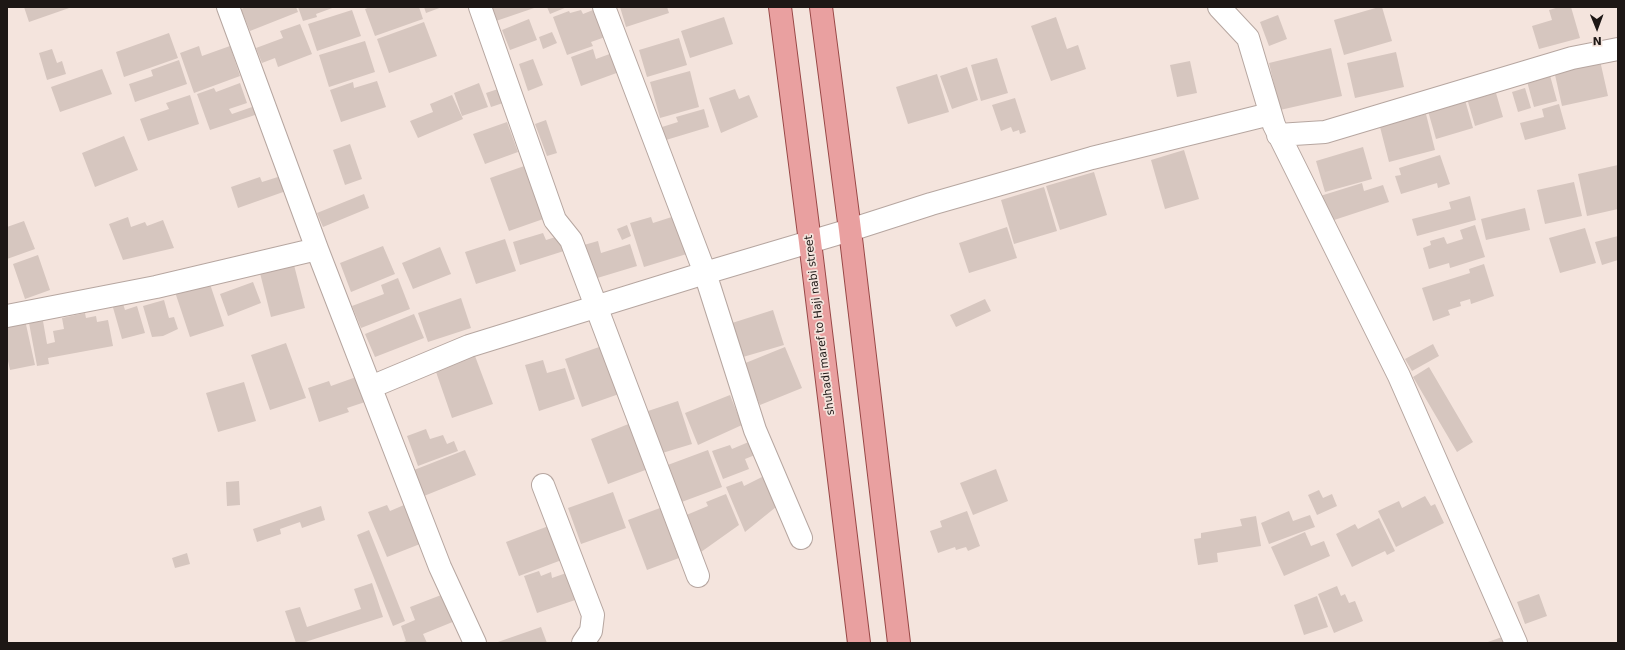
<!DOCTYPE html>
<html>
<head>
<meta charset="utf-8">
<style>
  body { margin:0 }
  #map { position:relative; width:1625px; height:650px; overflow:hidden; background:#f4e4dd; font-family:"DejaVu Sans",sans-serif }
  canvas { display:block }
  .frame { position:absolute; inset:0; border:8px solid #1d1715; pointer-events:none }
  .north { position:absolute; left:1577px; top:8px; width:40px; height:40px; -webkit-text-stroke:3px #f4e4dd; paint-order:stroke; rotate:179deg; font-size:11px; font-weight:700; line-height:16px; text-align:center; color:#1d1715 }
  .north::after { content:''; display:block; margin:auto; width:14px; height:18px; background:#1d1715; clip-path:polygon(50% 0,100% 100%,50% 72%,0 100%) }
</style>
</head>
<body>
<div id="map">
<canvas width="1625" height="650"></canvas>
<div class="frame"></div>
<div class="north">N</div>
</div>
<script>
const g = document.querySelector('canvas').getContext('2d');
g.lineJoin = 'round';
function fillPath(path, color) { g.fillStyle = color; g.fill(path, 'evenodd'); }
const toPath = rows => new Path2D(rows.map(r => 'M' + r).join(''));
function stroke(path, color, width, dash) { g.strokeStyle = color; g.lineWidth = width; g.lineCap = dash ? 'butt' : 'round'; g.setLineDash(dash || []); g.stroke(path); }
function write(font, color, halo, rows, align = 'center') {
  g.font = font + ' "DejaVu Sans",sans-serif'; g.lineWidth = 3.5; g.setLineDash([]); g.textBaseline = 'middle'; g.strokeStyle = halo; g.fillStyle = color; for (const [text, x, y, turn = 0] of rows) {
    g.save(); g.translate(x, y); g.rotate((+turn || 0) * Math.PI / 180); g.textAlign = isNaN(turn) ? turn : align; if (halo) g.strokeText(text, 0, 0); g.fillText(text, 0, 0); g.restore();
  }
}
const building = toPath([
  [24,7,72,7,29,22],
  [246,7,296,7,298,12,250,31,241,9],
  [298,7,335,7,316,14,317,17,303,21],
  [370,7,419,7,423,19,375,36,365,9],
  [424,7,442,7,426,13],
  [491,7,537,7,496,21],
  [547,7,567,7,550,14],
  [620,7,667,7,669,13,626,27],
  [1379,7,1382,7,1392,41,1344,55,1334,20],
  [1559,7,1571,7,1580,38,1539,49,1532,26,1552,20,1549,10],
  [598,8,608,36,591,42,593,46,567,55,553,17,569,11,570,13,581,10,583,14],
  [352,10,361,36,317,51,308,24],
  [1278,15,1287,39,1269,46,1260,22],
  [724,17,733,44,690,58,681,31],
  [1056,17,1067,49,1078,45,1086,69,1051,81,1031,26],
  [529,19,537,40,510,50,502,30],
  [424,22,437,56,389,73,377,39],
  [300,24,312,54,278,67,275,58,262,63,256,48,283,38,280,31],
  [552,32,557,43,543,49,539,37],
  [169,33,178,58,124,77,116,52],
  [679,38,687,65,647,77,639,50],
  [365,41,375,72,329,87,319,55],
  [199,46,202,56,230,46,240,76,194,93,180,53],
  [1331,48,1342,96,1280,110,1269,63],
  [52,49,57,63,62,61,66,74,47,80,39,53],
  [593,49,596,59,615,52,622,71,581,86,571,57],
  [1396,52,1404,87,1355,98,1347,63],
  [1599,56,1608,96,1562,106,1553,66],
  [997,58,1008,93,981,101,971,65],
  [533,59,543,85,528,91,519,64],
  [179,60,187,84,135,102,129,84,153,76,151,70],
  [1190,61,1197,93,1177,97,1170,65],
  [967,67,978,100,952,109,940,76],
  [1548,68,1557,101,1534,107,1525,74],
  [102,69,112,94,60,112,51,87],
  [690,71,699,107,660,118,650,82],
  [937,74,949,112,908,124,896,87],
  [377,81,386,107,341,122,330,90,353,82,354,88],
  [240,83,247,103,229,109,232,114,255,106,258,114,210,130,197,94,214,88,216,92],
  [479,83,488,107,462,116,454,93],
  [504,87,509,101,491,107,486,93],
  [1525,88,1531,108,1518,112,1512,92],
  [735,89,739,99,749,95,758,117,721,133,709,98],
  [1477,92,1478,98,1496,93,1503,117,1475,126,1466,95],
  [190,95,199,124,148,141,140,119,169,109,166,103],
  [452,95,463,119,418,138,410,121,433,112,430,104],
  [1015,98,1026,132,1020,134,1019,130,1013,132,1011,127,1001,131,992,105],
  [1465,100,1473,128,1436,139,1428,111],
  [1559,104,1566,129,1525,140,1520,123,1544,117,1542,109],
  [704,109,709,127,666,140,662,127,678,122,676,117],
  [1426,114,1435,150,1389,162,1380,127],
  [546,120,557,153,547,156,535,124],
  [507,122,518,152,485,164,473,134],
  [124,136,138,170,95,187,82,153],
  [350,144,362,179,345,185,333,150],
  [1363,147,1372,179,1325,192,1316,161],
  [1184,150,1199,199,1165,209,1151,160],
  [1440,155,1450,184,1438,188,1437,183,1401,194,1395,176,1401,175,1399,168],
  [530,164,549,217,509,231,490,178],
  [1618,165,1618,209,1587,216,1578,174],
  [1094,172,1107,215,1060,230,1046,186],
  [281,176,286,191,238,208,231,187,260,177,262,182],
  [1574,182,1582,216,1545,224,1537,190],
  [1362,183,1364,191,1383,185,1389,202,1325,223,1317,197],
  [1044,187,1057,231,1014,244,1001,200],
  [364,194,369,208,323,227,317,213],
  [1470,196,1476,220,1417,236,1412,219,1451,209,1449,202],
  [1525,208,1530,230,1486,240,1481,219],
  [678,215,690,253,644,267,630,223,651,217,653,223],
  [128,217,131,227,145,222,147,226,163,220,174,248,123,260,109,224],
  [24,221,35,249,7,259,7,227],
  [627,225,631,236,622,240,617,229],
  [1475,225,1485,257,1450,268,1449,263,1429,269,1423,248,1431,245,1430,241,1444,237,1447,244,1463,239,1460,230],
  [1007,227,1017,258,969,273,959,243],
  [1585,228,1596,263,1560,273,1549,238],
  [543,233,546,240,562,235,567,250,520,265,513,242],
  [1618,236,1618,260,1602,265,1595,242],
  [505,239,516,271,476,284,465,252],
  [598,241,601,253,630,244,637,266,594,279,584,245],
  [383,246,395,274,351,292,340,263],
  [440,247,451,274,413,289,402,263],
  [38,255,50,290,25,299,13,264],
  [1484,264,1494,296,1471,304,1470,299,1460,302,1461,306,1448,310,1450,315,1433,321,1422,288,1470,273,1469,269],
  [294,265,305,308,271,317,260,273],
  [208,278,224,326,190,337,174,289],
  [398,278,410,309,361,328,352,306,384,294,381,285],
  [253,282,261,303,228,316,220,294],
  [120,294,125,310,137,306,145,333,122,339,110,297],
  [461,298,471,328,428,342,418,313],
  [985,299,991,311,956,327,950,315],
  [164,300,169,318,174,317,178,329,163,336,152,337,143,306],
  [773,310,784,345,743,357,732,323],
  [85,313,86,318,96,316,97,322,108,320,113,346,48,358,49,364,37,366,29,323,43,321,47,344,55,342,53,331,64,329,62,318],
  [414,314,424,338,375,357,365,334],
  [25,320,35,365,10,370,8,361,7,361,7,323],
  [286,343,306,398,270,410,251,355],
  [1433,344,1439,356,1412,371,1405,359],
  [602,346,619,394,582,407,565,359],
  [785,347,802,388,760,405,743,364],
  [475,356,493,404,452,418,435,369],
  [543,360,547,373,565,368,575,399,539,411,525,365],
  [1429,367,1473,442,1457,452,1413,377],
  [359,376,368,401,347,408,349,412,319,422,308,388,329,381,331,386],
  [244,382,256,421,218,432,206,393],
  [730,395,742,425,698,445,685,413],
  [678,401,692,444,659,454,645,412],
  [631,423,648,469,608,484,591,439],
  [426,429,430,439,443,435,447,444,454,441,458,451,418,466,407,436],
  [751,441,755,455,745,459,749,469,723,479,712,451,730,445,732,449],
  [465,450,476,475,424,496,414,470],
  [708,450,722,487,679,503,665,466],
  [996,469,1008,501,973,515,960,483],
  [766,475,776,507,745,532,726,487,742,481,744,486],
  [239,481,240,505,227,506,226,482],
  [1319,490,1323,498,1332,494,1337,506,1317,515,1308,495],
  [613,492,626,528,581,544,568,508],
  [726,494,739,525,701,552,684,516,708,506,706,502],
  [1425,496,1431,506,1435,504,1444,523,1396,547,1378,511,1399,501,1402,508],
  [387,505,390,511,404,505,420,544,387,557,368,512],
  [321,506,325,520,302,528,300,522,280,529,281,534,257,542,253,529],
  [660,508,679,558,647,570,628,520],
  [967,511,980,546,968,551,966,547,956,550,955,547,938,553,930,531,942,527,940,521],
  [1289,511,1293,521,1310,515,1315,527,1269,544,1261,523],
  [1256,516,1261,546,1217,553,1218,562,1198,565,1194,539,1201,538,1201,533,1242,526,1240,519],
  [1379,518,1395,551,1387,555,1385,551,1352,567,1336,534,1355,524,1358,529],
  [554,524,567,558,519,576,506,542],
  [369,530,405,621,393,626,357,535],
  [1305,532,1311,546,1324,541,1330,556,1284,576,1271,547],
  [187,553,190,564,175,568,172,558],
  [539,571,541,576,551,572,552,578,572,571,581,598,537,613,524,576],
  [372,583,383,617,302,643,296,643,285,611,300,607,307,627,361,609,354,589],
  [1337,586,1341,596,1345,594,1349,603,1355,601,1363,621,1334,633,1318,594],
  [449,592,460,619,423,634,427,643,401,643,406,641,401,626,415,620,410,607],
  [1539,594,1547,616,1525,624,1517,602],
  [1317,596,1328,627,1304,635,1294,605],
  [541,627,547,643,495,643],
  [1505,636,1507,643,1485,643]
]);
const minor = toPath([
  [228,7,317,249,440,567,475,643],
  [480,7,555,220,571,240,698,576],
  [604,7,705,273,755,430,801,538],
  [1219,7,1248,38,1274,125,1399,376,1516,643],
  [1278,135,1325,132,1572,58,1618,49],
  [7,316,156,287,317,249],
  [371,387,469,346,705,273,850,230,931,204,1092,158,1270,114],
  [543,485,593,615,591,631,583,643]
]);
const major = toPath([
  [780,7,810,242,859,643],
  [821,7,850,230,899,643]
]);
const streetNames = [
  ["shuhadi maref to Haji nabi street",820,325,-97]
];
fillPath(building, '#d6c6bf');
stroke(minor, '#b6a6a0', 24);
stroke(major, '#984746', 24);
stroke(minor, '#fff', 22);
stroke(major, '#e9a0a0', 22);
write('11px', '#1d1715', '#f4e4dd', streetNames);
</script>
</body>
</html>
